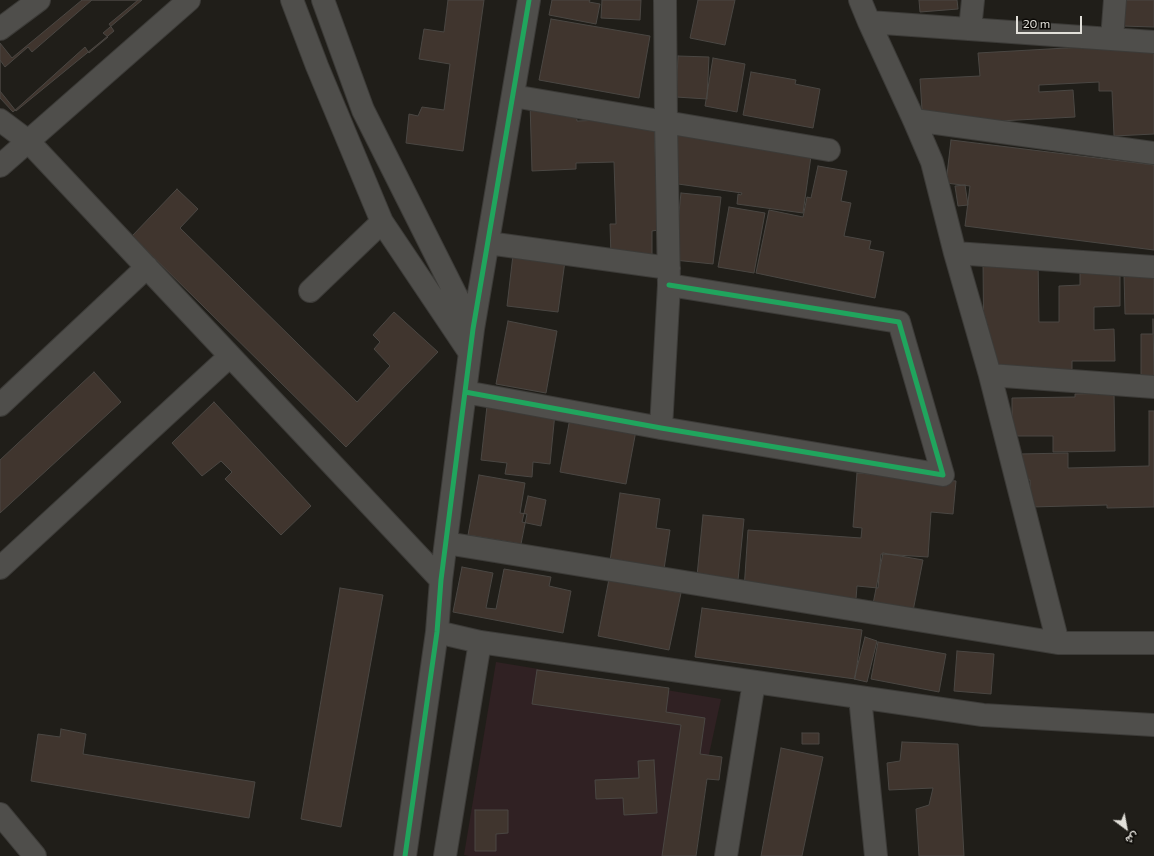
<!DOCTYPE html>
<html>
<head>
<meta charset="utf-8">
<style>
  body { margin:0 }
  #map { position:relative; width:1154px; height:856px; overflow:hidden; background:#201e19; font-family:Commissioner,Vazirmatn,sans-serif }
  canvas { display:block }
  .north { position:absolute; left:1106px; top:808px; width:40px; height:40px; -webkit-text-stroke:3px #0b0906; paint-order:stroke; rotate:148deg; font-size:11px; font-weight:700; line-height:16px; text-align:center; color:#e2e0da }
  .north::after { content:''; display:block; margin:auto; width:14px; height:18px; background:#e2e0da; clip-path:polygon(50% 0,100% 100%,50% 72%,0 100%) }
  .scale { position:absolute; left:1016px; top:16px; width:66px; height:18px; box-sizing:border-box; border:2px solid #e2e0da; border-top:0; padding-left:5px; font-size:12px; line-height:14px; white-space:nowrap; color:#e2e0da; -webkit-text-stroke:3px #0b0906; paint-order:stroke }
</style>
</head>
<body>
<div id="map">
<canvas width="1154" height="856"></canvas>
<div class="north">ش</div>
<div class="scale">20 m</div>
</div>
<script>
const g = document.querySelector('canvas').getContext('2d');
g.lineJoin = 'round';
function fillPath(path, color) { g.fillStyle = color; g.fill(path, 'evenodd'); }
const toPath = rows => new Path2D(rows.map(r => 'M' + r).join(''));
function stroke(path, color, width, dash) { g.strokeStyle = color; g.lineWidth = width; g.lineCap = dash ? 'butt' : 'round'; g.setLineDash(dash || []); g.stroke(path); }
const education = toPath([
  [496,662,721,699,687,856,469,856,464,855]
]);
const building = toPath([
  [82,0,138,0,109,24,114,31,16,111,0,91,0,43,12,58,82,0],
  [92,0,142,0,103,33,108,37,89,53,85,47,13,112,0,98,0,60,5,67,28,47,32,52,92,0],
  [448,0,484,0,463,151,406,143,409,114,418,116,422,107,444,110,450,64,419,59,424,29,444,32,448,0],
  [552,0,590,0,589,2,600,4,596,24,549,15,552,0],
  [602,0,641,0,640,20,601,18,602,0],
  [698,0,735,0,725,45,690,38,698,0],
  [919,0,957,0,958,9,920,12,919,0],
  [1123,0,1154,0,1154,27,1122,26,1123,0],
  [551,19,650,36,639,98,539,80,551,19],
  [1154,43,1154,134,1114,136,1112,91,1099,91,1099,82,1039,85,1039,92,1073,90,1075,117,923,125,920,79,980,76,978,53,1154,43],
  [678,56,709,57,707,99,676,97,678,56],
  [713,58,745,64,737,112,705,106,713,58],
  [751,72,796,80,795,84,820,89,813,128,743,115,751,72],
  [576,102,577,121,654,118,658,230,652,231,652,255,611,257,610,224,616,224,614,162,576,163,576,169,532,171,530,103,576,102],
  [678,130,812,149,803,213,737,204,738,194,741,195,742,193,671,183,678,130],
  [951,140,1154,165,1154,250,965,226,970,186,946,183,951,140],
  [818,166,847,171,841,201,851,203,844,236,871,241,869,249,884,252,875,298,756,273,769,210,803,217,807,197,811,198,818,166],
  [965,185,968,205,958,206,955,186,965,185],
  [177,189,198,209,180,228,357,402,390,366,374,349,380,342,373,335,394,312,438,352,346,447,132,236,177,189],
  [681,193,721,197,713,264,674,260,681,193],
  [729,207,765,213,754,273,718,267,729,207],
  [513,255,565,261,558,312,507,306,513,255],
  [983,259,1038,259,1039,322,1059,322,1059,286,1080,285,1080,263,1120,263,1120,306,1094,307,1094,330,1114,329,1115,361,1072,361,1072,372,984,373,983,259],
  [1124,273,1154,273,1154,314,1125,314,1124,273],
  [1153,319,1154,376,1141,376,1141,334,1153,334,1153,319],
  [508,321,557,331,546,393,496,384,508,321],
  [94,372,121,402,0,513,0,460,94,372],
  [1114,393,1115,451,1053,452,1053,436,1012,436,1012,398,1075,397,1075,394,1114,393],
  [214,402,311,506,281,535,225,479,232,472,221,461,202,476,172,443,214,402],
  [487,406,555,413,550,464,533,462,532,477,505,474,507,463,481,460,487,406],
  [1149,411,1154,411,1154,507,1107,508,1107,505,1031,507,1030,480,1019,481,1019,454,1068,453,1068,468,1149,466,1149,411],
  [570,418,638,420,626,484,560,472,570,418],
  [857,473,956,481,953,514,931,512,928,557,881,554,878,588,857,586,856,599,744,590,748,530,861,538,862,528,853,527,857,473],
  [479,475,525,483,520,513,527,514,521,544,468,535,479,475],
  [620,493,660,499,656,528,670,530,664,569,610,561,620,493],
  [528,496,546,500,541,526,522,522,528,496],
  [703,515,744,519,738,580,697,576,703,515],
  [883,553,923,560,913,611,873,604,883,553],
  [462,567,493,573,486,608,496,609,504,569,551,577,549,586,571,591,563,633,453,612,462,567],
  [609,579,681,593,669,650,598,636,609,579],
  [340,588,383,595,341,827,301,819,340,588],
  [702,608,862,630,855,679,695,657,702,608],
  [865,637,877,641,867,682,854,679,865,637],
  [878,642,946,654,939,692,871,679,878,642],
  [957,651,994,654,991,694,954,691,957,651],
  [537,670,669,688,666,712,705,718,700,754,722,757,719,780,707,779,696,856,662,856,681,725,532,704,537,670],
  [61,729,86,734,83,754,255,782,249,818,31,781,38,734,60,737,61,729],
  [802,733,819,733,819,744,802,744,802,733],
  [902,742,958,744,964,856,919,856,916,809,929,805,933,788,889,790,887,763,900,761,902,742],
  [781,748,823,757,802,856,761,856,781,748],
  [654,760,657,813,624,815,623,798,596,799,595,780,639,778,638,761,654,760],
  [475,810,508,810,508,833,496,834,496,851,475,851,475,810]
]);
const minor = toPath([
  [292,0,317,66,382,222,470,353],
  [323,0,363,110,473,329],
  [860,0,869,22,914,120,932,162,955,253,990,375,1058,643],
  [869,22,1154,42],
  [0,29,39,0],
  [970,29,973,0],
  [1112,39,1115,0],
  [513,96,829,150],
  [0,120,28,141,441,580],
  [914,120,1154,153],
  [0,166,189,0],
  [488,243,669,268],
  [955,253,1154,267],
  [310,291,382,222],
  [990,375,1154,387],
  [465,392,661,428,943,475,899,322,669,285],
  [0,405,147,267],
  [661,428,669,285,666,122,665,0],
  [446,543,1058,643,1154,643],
  [0,568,230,356],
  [437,632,480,642,983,715,1154,725],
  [860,697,876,856],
  [0,814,35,856],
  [405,856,437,632,441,580,473,329,529,0],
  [445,856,480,642],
  [726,856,754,682]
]);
const cycleway = toPath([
  [465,392,661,428,943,475,899,322,669,285],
  [405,856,437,632,441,580,473,329,529,0]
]);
fillPath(education, '#302123');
fillPath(building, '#40352e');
stroke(building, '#4a4743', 1);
stroke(minor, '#3c3b38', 24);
stroke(minor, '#4f4e4b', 22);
stroke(cycleway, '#20a55d', 5);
</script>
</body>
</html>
